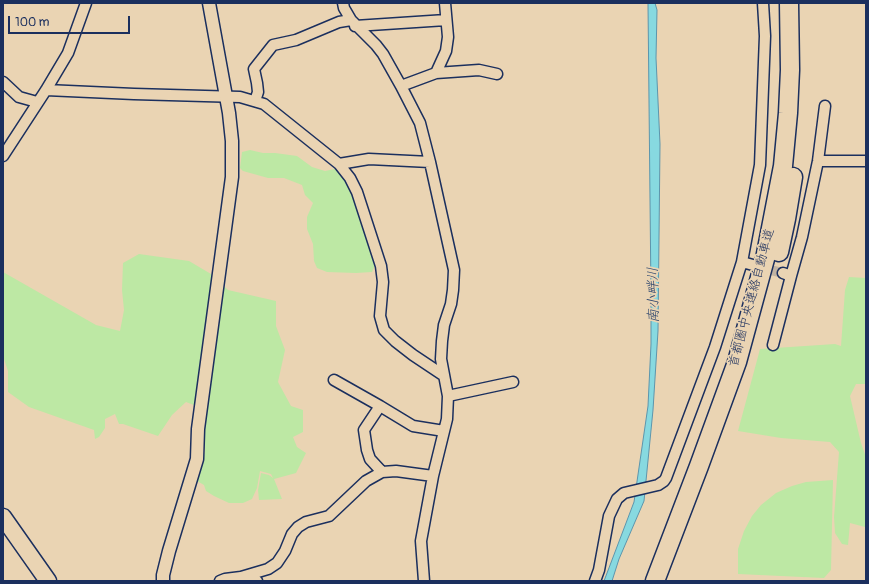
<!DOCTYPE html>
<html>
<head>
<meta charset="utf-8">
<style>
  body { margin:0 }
  #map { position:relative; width:869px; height:584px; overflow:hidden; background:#ead4b3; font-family:Pangolin,sans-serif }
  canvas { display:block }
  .frame { position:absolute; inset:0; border:4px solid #1b2f5e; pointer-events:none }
  .scale { position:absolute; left:8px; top:16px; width:122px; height:18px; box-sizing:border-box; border:2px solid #1b2f5e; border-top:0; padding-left:5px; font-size:12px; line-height:14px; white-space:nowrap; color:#1b2f5e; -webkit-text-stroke:3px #ead4b3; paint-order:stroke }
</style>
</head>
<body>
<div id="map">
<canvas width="869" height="584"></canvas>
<div class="frame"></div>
<div class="scale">100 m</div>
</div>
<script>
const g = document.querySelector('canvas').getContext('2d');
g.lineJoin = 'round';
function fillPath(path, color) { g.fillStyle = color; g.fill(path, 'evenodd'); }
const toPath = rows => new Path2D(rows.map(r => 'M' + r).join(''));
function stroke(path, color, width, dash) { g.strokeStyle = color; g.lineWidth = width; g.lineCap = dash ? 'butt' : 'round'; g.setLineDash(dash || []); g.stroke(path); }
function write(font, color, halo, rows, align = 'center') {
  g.font = font + ' Pangolin,"Klee One",sans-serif'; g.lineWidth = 3.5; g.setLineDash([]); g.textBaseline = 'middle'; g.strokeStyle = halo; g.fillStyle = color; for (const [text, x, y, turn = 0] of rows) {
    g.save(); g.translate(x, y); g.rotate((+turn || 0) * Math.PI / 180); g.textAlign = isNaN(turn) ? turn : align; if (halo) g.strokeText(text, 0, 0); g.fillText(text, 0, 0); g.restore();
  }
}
const green = toPath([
  [250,150,263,153,275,153,297,156,312,167,325,171,335,169,345,178,353,195,368,240,370,251,376,263,372,272,356,273,327,272,317,268,314,261,313,244,307,229,307,217,313,203,305,195,302,185,284,178,268,178,243,171,240,168,242,152],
  [139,254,189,261,211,274,228,290,276,301,276,326,285,350,278,382,291,406,303,410,303,432,293,437,297,447,306,453,296,473,274,479,282,499,259,500,258,490,261,473,269,475,273,478,271,474,260,471,257,488,252,499,243,503,229,503,214,496,206,491,204,485,197,481,205,452,204,409,186,402,172,415,158,436,123,424,119,424,115,414,105,419,105,428,99,437,95,439,94,430,29,407,8,392,8,371,3,356,3,272,96,325,120,331,124,310,122,290,123,263],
  [849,277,866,278,866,384,856,384,850,396,861,443,866,457,866,532,865,527,850,523,848,545,842,544,835,533,834,517,839,452,830,442,781,438,738,431,760,349,835,344,841,346,845,290],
  [833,480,831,570,824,578,738,574,738,549,744,531,752,516,761,505,776,493,792,486,806,482]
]);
const water = toPath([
  [648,3,655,3,657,10,656,58,660,144,658,331,653,410,644,501,619,559,612,581,604,581,634,502,648,406,651,344,651,296,648,3]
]);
const minorTunnel = toPath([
  [758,267,783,273]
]);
const minor = toPath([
  [343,3,344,8,351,20,376,45,383,54,401,86,420,123,430,162,454,270,453,290,451,304,444,325,442,341,441,359,448,396,447,419,433,476,421,541,424,581],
  [355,26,446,20],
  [436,73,446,51,448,37,445,3],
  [3,82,19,97,37,102],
  [401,86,436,73,479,70,497,74],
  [46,90,134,94,240,97,264,104,339,164,350,178,357,192,381,266,383,282,380,316,384,330,395,341,413,355,443,375],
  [255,101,258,92,257,83,254,69,273,45,296,40,339,22,351,20],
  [3,156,46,90,68,53,86,3],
  [818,161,866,161],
  [339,164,369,159,430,162],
  [742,262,753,265],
  [783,273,791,276,802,237,818,161,825,106],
  [773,345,791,276],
  [334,380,380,406],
  [448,396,513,382],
  [382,472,370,459,367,450,364,430,380,406,413,426,444,431],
  [241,577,257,581],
  [220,581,225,579,241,577,268,569,277,563,285,551,292,534,298,527,306,522,329,516,366,481,382,472,396,471,433,476],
  [595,581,599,570,609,516,617,499,624,493,658,485,664,481,666,478,715,347,742,262,760,165,765,36,763,3]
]);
const tertiary = toPath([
  [163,581,163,575,169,551,197,459,198,429,232,177,232,141,229,113,209,3]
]);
const trunk = toPath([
  [3,517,48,581]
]);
const motorway = toPath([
  [779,252,786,219,793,177],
  [655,581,699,466,737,362,765,259,783,166,788,113,790,70,789,3]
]);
const streetNames = [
  ["首都圏中央連絡自動車道",752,298,-75]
];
const waterNames = [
  ["南小畔川",654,295,-91]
];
fillPath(green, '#bde8a4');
fillPath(water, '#87d9e0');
stroke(water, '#5c95ac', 1);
stroke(minorTunnel, '#c1b3a2', 10, [10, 5]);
stroke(minor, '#1b2f5e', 13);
stroke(tertiary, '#1b2f5e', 15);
stroke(trunk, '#1b2f5e', 19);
stroke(motorway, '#1b2f5e', 21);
stroke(minor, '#ead4b3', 10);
stroke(tertiary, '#ead4b3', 12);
stroke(trunk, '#ead4b3', 16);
stroke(motorway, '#ead4b3', 18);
write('13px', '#1b2f5e', '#ead4b3', streetNames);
write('italic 14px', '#26406b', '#ead4b3', waterNames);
</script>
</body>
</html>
